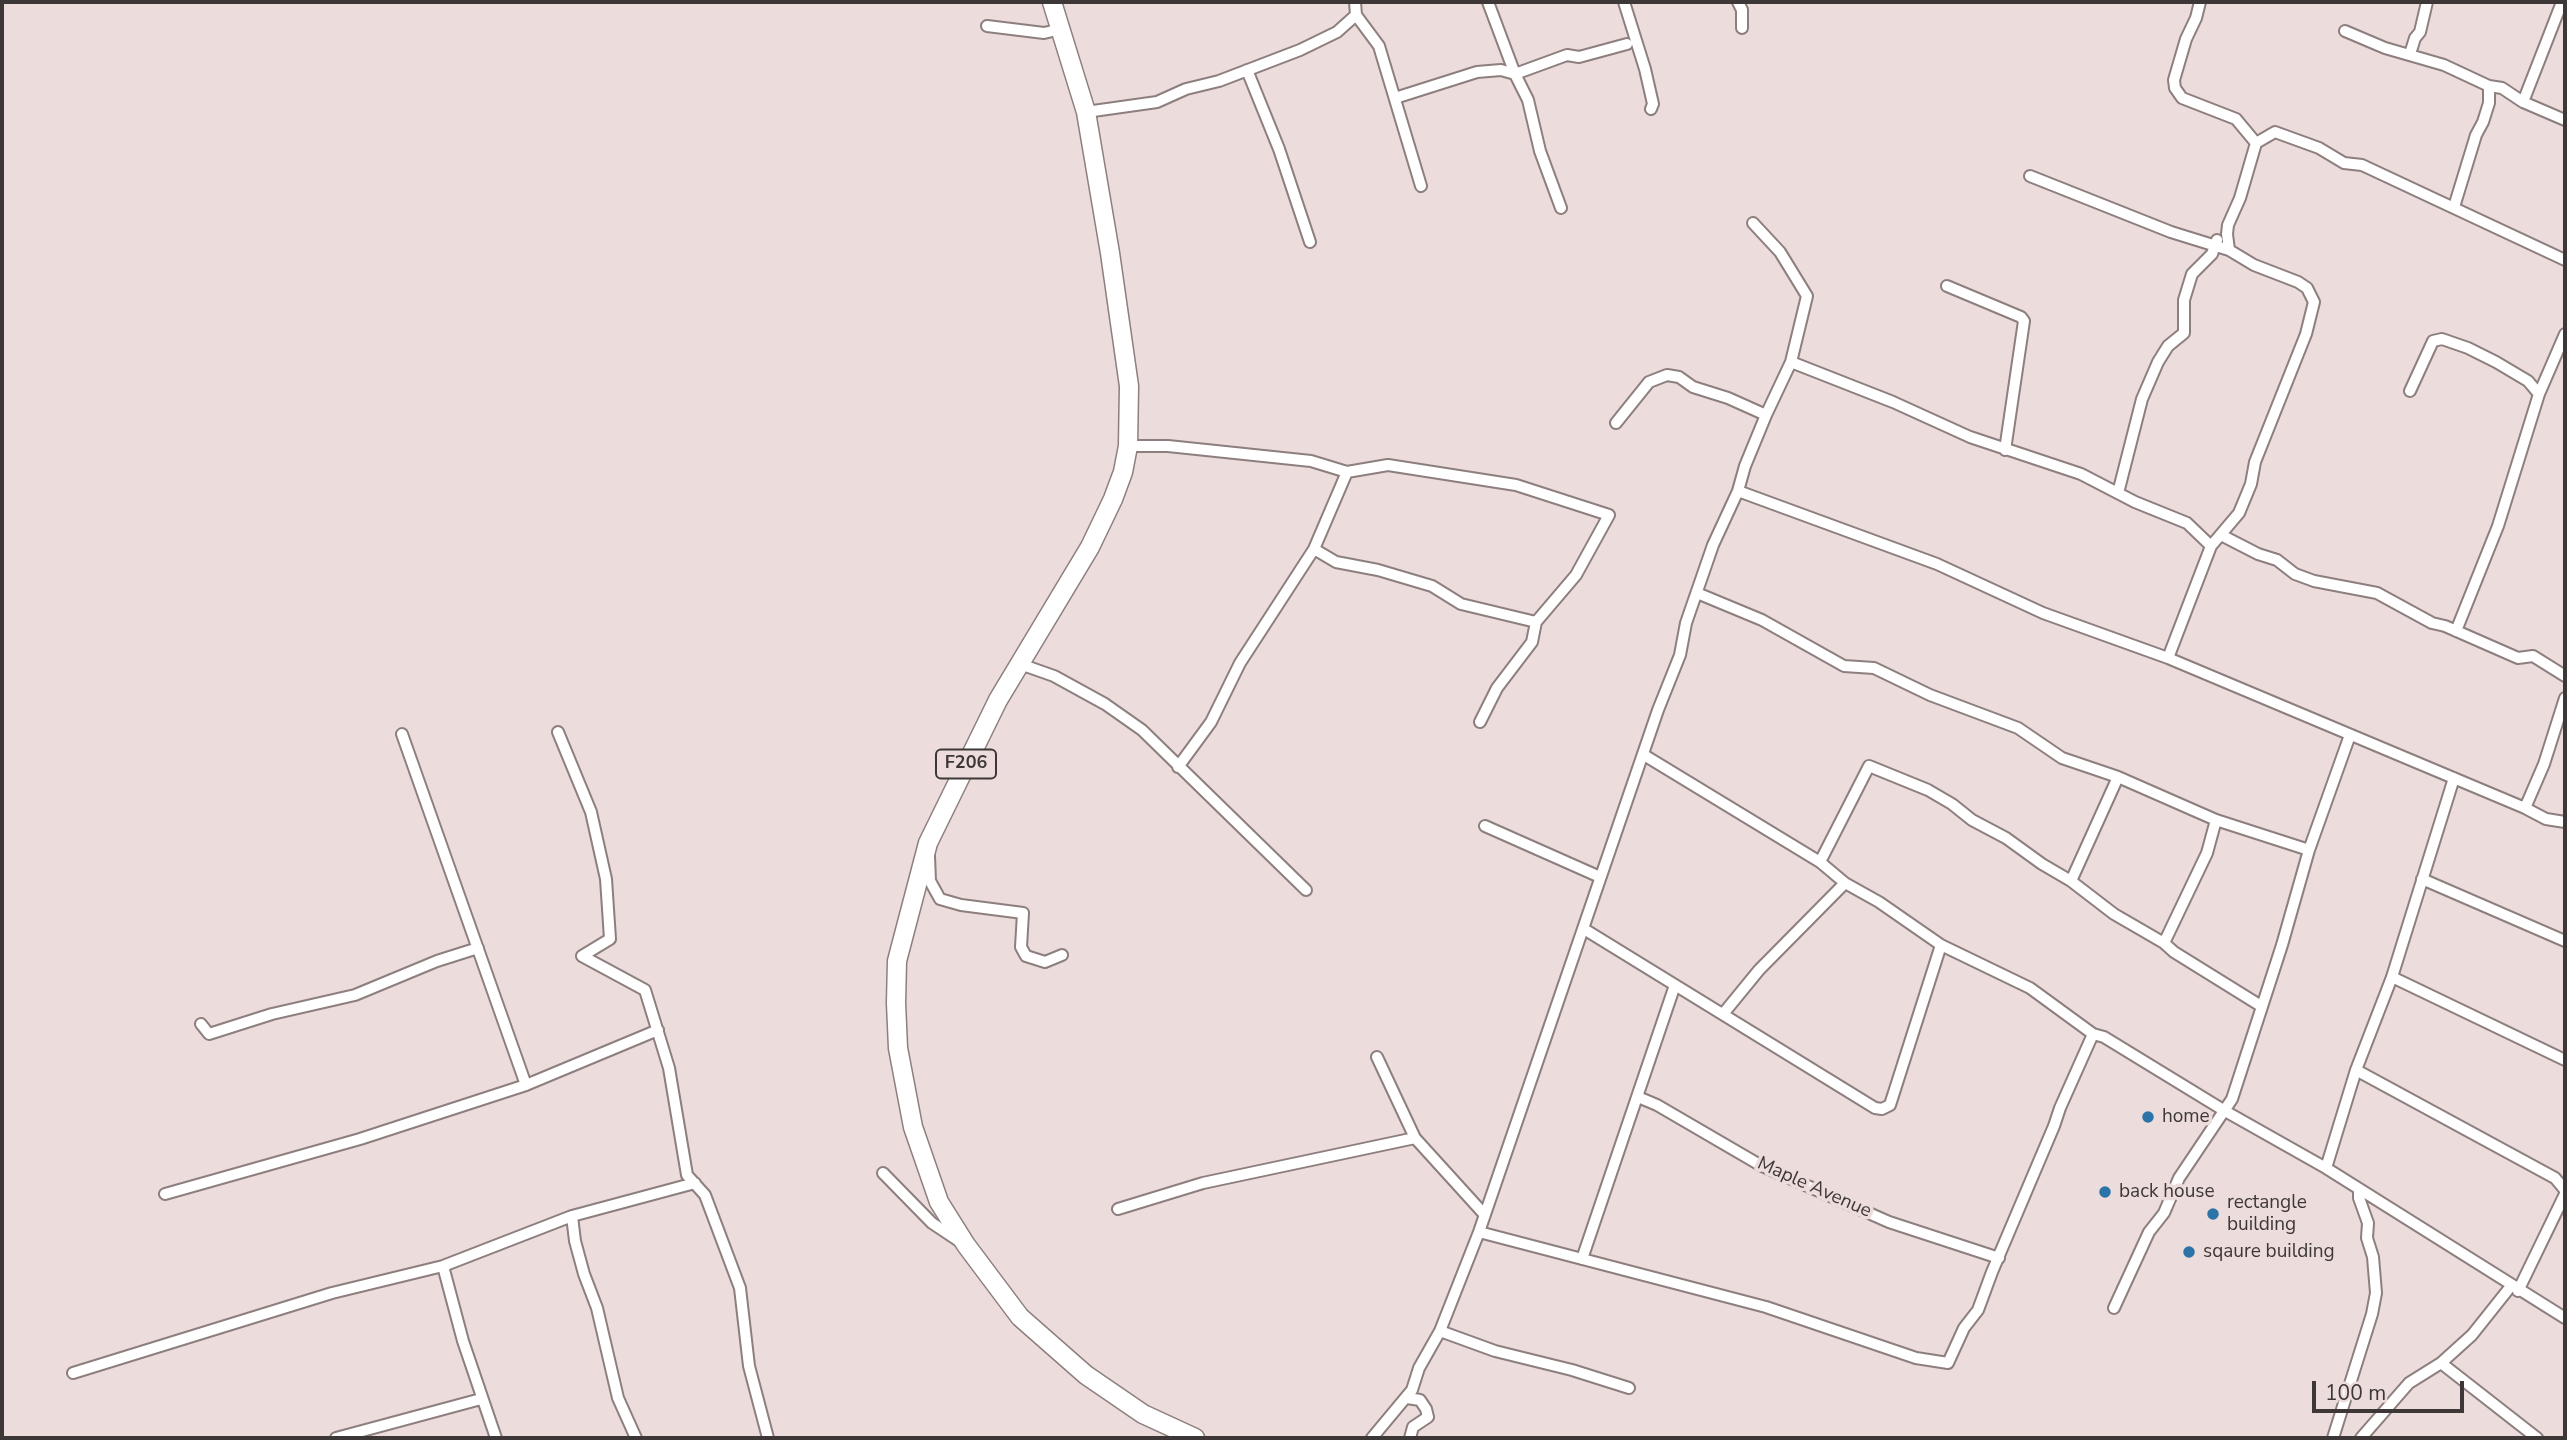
<!DOCTYPE html>
<html>
<head>
<meta charset="utf-8">
<style>
  body { margin:0 }
  #map { position:relative; width:2567px; height:1440px; overflow:hidden; background:#ecdcdb; font-family:"Nunito Sans",sans-serif }
  canvas { display:block }
  .frame { position:absolute; inset:0; border:4px solid #3d3837; pointer-events:none }
  .scale { position:absolute; left:2312px; top:1381px; width:152px; height:32px; box-sizing:border-box; border:4px solid #3d3837; border-top:0; padding-left:9px; font-size:21px; line-height:24px; white-space:nowrap; color:#3d3837; -webkit-text-stroke:5px #ecdcdb; paint-order:stroke }
</style>
</head>
<body>
<div id="map">
<canvas width="2567" height="1440"></canvas>
<div class="frame"></div>
<div class="scale">100 m</div>
</div>
<script>
const g = document.querySelector('canvas').getContext('2d');
g.lineJoin = 'round';
const toPath = rows => new Path2D(rows.map(r => 'M' + r).join(''));
function stroke(path, color, width, dash) { g.strokeStyle = color; g.lineWidth = width; g.lineCap = dash ? 'butt' : 'round'; g.setLineDash(dash || []); g.stroke(path); }
function write(font, color, halo, rows, align = 'center') {
  g.font = font + ' "Nunito Sans",sans-serif'; g.lineWidth = 7; g.setLineDash([]); g.textBaseline = 'middle'; g.strokeStyle = halo; g.fillStyle = color; for (const [text, x, y, turn = 0] of rows) {
    g.save(); g.translate(x, y); g.rotate((+turn || 0) * Math.PI / 180); g.textAlign = isNaN(turn) ? turn : align; if (halo) g.strokeText(text, 0, 0); g.fillText(text, 0, 0); g.restore();
  }
}
const street = toPath([
  [1355,2,1356,15,1379,46,1421,186],
  [1488,2,1515,74,1528,100,1540,151,1561,208],
  [1624,2,1645,69,1653,104,1651,109],
  [1738,2,1742,10,1742,28],
  [2200,2,2196,18,2186,39,2174,80,2175,88,2182,98,2236,119,2256,143],
  [987,26,1044,33,1061,29],
  [2345,31,2385,48,2444,65,2489,86,2502,88,2523,102,2565,120],
  [2410,54,2415,38,2420,32,2427,2],
  [1247,70,1279,149,1310,242],
  [1395,98,1477,72,1501,70,1515,74,1567,55,1579,57,1627,44],
  [2523,102,2562,2],
  [1086,112,1157,102,1186,89,1219,81,1300,50,1337,32,1356,15],
  [2030,176,2171,232,2229,250,2254,265,2298,282,2307,288,2314,302,2306,334,2255,462,2251,484,2239,513,2211,546,2168,658],
  [2454,207,2476,135,2483,122,2489,103,2489,86],
  [2229,250,2227,234,2228,225,2240,198,2256,143,2275,132,2319,148,2344,163,2362,165,2565,260],
  [1947,286,2021,317,2024,321,2005,450],
  [1791,362,1893,402,1970,437,2081,474,2135,502,2187,523,2211,546],
  [2410,391,2433,341,2442,339,2468,348,2496,362,2528,381,2539,394],
  [1616,423,1649,382,1667,375,1679,377,1693,387,1728,398,1766,415],
  [1128,446,1168,446,1311,461,1347,472,1388,465,1516,485,1609,515,1576,575,1536,622,1532,642,1497,688,1480,722],
  [1738,491,1937,564,2043,613,2168,658,2525,808,2546,819,2565,822],
  [2118,493,2142,399,2158,362,2168,346,2184,333,2184,300,2192,274,2212,254,2217,240],
  [2221,535,2258,554,2277,560,2295,574,2314,581,2377,593,2432,623,2445,626,2518,658,2533,656,2565,676],
  [1314,549,1336,562,1378,570,1432,586,1461,604,1536,622],
  [1697,593,1762,620,1844,666,1874,668,1930,695,2018,728,2062,758,2118,777,2216,820,2309,850],
  [2456,631,2498,526,2539,394,2565,334],
  [1020,664,1054,676,1105,704,1142,730,1306,890],
  [558,732,591,812,606,879,610,939,582,956],
  [402,734,526,1085],
  [1644,755,1820,862,1845,883,1879,902,1941,945,2030,988,2093,1034,2104,1037,2225,1111,2326,1168,2565,1318],
  [1178,767,1211,722,1240,663,1314,549,1347,472],
  [2525,808,2544,764,2565,698],
  [1485,826,1600,877],
  [929,856,930,881,940,899,961,905,1023,913,1021,947,1026,956,1045,962,1062,955],
  [1820,862,1869,766,1928,790,1952,804,1972,820,2006,838,2042,864,2071,881,2114,914,2164,943,2174,952,2261,1006],
  [2422,879,2565,941],
  [2071,881,2118,777],
  [1584,929,1875,1108,1882,1109,1890,1105,1941,945],
  [2164,943,2207,853,2216,820],
  [582,956,645,990,669,1068,687,1175,705,1195,740,1288,749,1366,768,1438],
  [2392,977,2565,1060],
  [1723,1014,1759,970,1845,883],
  [201,1024,209,1034,272,1014,355,995,437,961,478,948],
  [1377,1057,1415,1138,1484,1214],
  [2356,1070,2555,1178,2565,1190],
  [1638,1097,1657,1105,1760,1165,1889,1222,1999,1258],
  [2326,1168,2356,1070,2392,977,2454,778],
  [883,1173,932,1223,959,1241],
  [165,1194,360,1139,526,1085,658,1030],
  [1118,1209,1203,1183,1415,1138],
  [572,1216,575,1241,584,1274,597,1308,618,1398,636,1438],
  [1479,1232,1766,1307,1916,1358,1948,1363,1964,1328,1978,1310,1992,1272,2054,1126,2060,1108,2093,1034],
  [1582,1259,1675,985],
  [443,1266,463,1341,496,1438],
  [2518,1291,2565,1194],
  [2114,1308,2149,1232,2164,1213,2179,1178,2232,1099,2282,945,2309,850,2350,735],
  [1440,1331,1495,1351,1572,1370,1629,1388],
  [2441,1363,2537,1438],
  [73,1373,332,1293,443,1266,572,1216,695,1183],
  [1407,1398,1420,1400,1426,1409,1428,1417,1413,1427,1410,1438],
  [336,1438,481,1399],
  [1372,1438,1412,1390,1419,1368,1440,1331,1479,1232,1658,710,1680,655,1686,623,1713,545,1738,491,1745,466,1766,415,1791,362,1807,296,1780,252,1753,223],
  [2333,1438,2372,1314,2376,1293,2373,1257,2367,1238,2368,1223,2359,1198,2359,1189],
  [2361,1438,2409,1383,2441,1363,2472,1335,2511,1286]
]);
const primary = toPath([
  [1052,2,1086,112,1110,253,1129,386,1128,446,1123,472,1113,499,1090,547,998,700,928,843,897,961,896,1003,898,1048,913,1127,939,1202,966,1245,1020,1317,1086,1375,1143,1414,1195,1438]
]);
const markers = [
  [2148,1117,7,"#2c73a8"],
  [2105,1192,7,"#2c73a8"],
  [2213,1214,7,"#2c73a8"],
  [2189,1252,7,"#2c73a8"]
];
const shields = [
  [966,764,60]
];
const shieldNames = [
  ["F206",966,764]
];
const poiNames = [
  ["home",2162,1117],
  ["back house",2119,1192],
  ["rectangle",2227,1203],
  ["building",2227,1225],
  ["sqaure building",2203,1252]
];
const streetNames = [
  ["Maple Avenue",1814,1188,24]
];
stroke(street, '#8d7f7e', 14);
stroke(primary, '#8d7f7e', 21);
stroke(street, '#fff', 10);
stroke(primary, '#fff', 18);
for (const [x, y, r, color] of markers) { const dot = new Path2D(); dot.arc(x, y, r, 0, 2 * Math.PI); g.fillStyle = color; g.fill(dot); stroke(dot, '#ecdcdb', 2.5); }
for (const [x, y, w] of shields) { const box = new Path2D(); box.roundRect(x - w / 2, y - 14.5, w, 29, 5); g.fillStyle = '#ecdcdb'; g.fill(box); stroke(box, '#3d3837', 2); }
write('bold 18px', '#3d3837', null, shieldNames);
write('19px', '#3d3837', '#ecdcdb', poiNames, 'left');
write('19px', '#3d3837', '#ecdcdb', streetNames);
</script>
</body>
</html>
